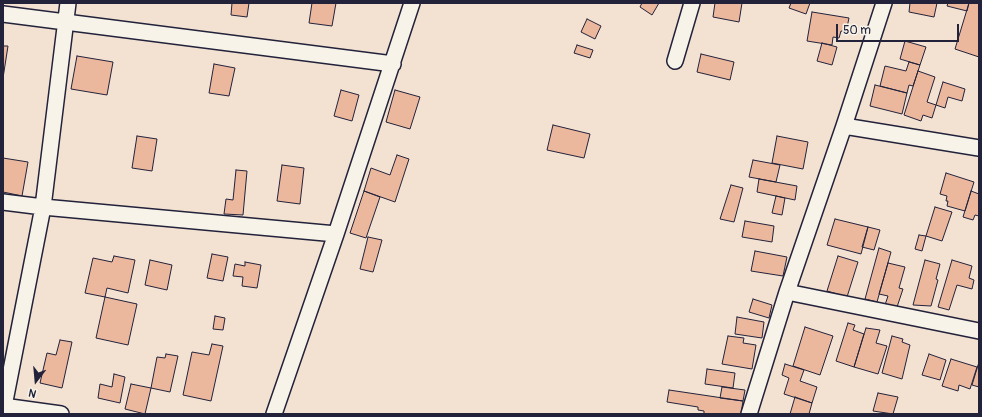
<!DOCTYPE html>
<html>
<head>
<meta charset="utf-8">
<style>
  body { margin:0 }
  #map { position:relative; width:982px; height:417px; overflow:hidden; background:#f3e1d2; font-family:Pangolin,sans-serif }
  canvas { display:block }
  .frame { position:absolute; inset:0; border:4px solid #22223b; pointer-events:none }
  .north { position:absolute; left:16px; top:361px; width:40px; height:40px; -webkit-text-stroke:3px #f7f3e8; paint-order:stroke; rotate:196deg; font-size:11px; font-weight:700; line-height:16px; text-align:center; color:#22223b }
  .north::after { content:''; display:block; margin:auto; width:14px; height:18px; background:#22223b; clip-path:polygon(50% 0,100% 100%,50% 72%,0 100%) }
  .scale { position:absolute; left:836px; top:24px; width:123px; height:18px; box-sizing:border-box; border:2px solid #22223b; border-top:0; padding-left:5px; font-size:12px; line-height:14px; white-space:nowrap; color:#22223b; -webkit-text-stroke:3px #f7f3e8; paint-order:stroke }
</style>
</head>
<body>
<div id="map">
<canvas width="982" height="417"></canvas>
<div class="frame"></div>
<div class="north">N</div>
<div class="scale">50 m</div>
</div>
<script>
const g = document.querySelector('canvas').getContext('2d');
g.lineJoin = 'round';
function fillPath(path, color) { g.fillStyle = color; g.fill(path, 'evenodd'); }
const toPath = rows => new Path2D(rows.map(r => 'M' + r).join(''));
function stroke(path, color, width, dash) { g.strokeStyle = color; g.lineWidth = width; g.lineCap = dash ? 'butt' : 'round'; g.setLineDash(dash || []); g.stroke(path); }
const building = toPath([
  [232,3,249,3,247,17,231,15,232,3],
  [312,3,336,3,332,26,309,23,312,3],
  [642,3,659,3,652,15,640,7,642,3],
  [715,3,742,3,739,22,713,17,715,3],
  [791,3,810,3,806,14,789,8,791,3],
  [910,3,937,3,934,17,909,12,910,3],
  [948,3,969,3,967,11,947,6,948,3],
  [969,3,979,3,979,57,955,49,969,3],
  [812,12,849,18,846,32,841,31,839,38,833,37,832,45,807,41,812,12],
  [587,19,601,26,595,39,581,32,587,19],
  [905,41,926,47,920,65,900,59,905,41],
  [822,43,837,47,832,65,817,61,822,43],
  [577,45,593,50,590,58,574,53,577,45],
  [3,46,8,46,3,78,3,46],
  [701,54,734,62,730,80,697,72,701,54],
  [77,56,113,62,107,95,71,89,77,56],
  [909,62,920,65,913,86,909,85,907,93,880,86,885,66,906,71,909,62],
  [214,64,235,68,229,96,209,93,214,64],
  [918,71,935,77,927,102,936,105,932,118,923,115,921,121,904,115,918,71],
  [943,82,965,89,962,101,948,97,945,108,936,105,943,82],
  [875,85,907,93,902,114,870,106,875,85],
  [341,90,359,95,352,121,334,116,341,90],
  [395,90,420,97,410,129,386,122,395,90],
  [553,125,590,134,584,158,547,150,553,125],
  [137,136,157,139,152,171,132,168,137,136],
  [777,136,808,142,803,169,772,163,777,136],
  [397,155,409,159,395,202,364,191,371,168,390,175,397,155],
  [3,158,28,162,22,196,3,192,3,158],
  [753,160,780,165,776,182,749,177,753,160],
  [282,165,304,168,300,204,277,201,282,165],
  [236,170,247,171,243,215,224,214,226,199,233,200,236,170],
  [946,173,974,182,965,211,947,206,948,201,946,201,947,196,940,194,946,173],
  [759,179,797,186,795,200,757,192,759,179],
  [731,185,743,188,734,222,720,219,731,185],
  [364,191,380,197,366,238,350,233,364,191],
  [971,191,979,194,979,216,975,215,973,220,963,217,971,191],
  [776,196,785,198,782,215,772,213,776,196],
  [935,207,952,212,942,241,926,236,935,207],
  [835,219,868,227,861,254,827,245,835,219],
  [745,221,774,226,772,242,742,237,745,221],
  [868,227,880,230,874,250,862,247,868,227],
  [919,235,926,236,922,251,915,249,919,235],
  [368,237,382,240,373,272,360,269,368,237],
  [879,248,891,252,877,302,865,299,879,248],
  [755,251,787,257,783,276,751,271,755,251],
  [212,254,228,257,223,281,207,278,212,254],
  [114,256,135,260,128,293,107,288,105,297,85,293,93,258,112,262,114,256],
  [838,256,858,262,847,297,827,291,838,256],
  [150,260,172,265,167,290,145,285,150,260],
  [925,260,940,264,936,279,938,280,931,306,913,305,925,260],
  [952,260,972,266,969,278,974,280,972,289,957,285,949,310,938,307,952,260],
  [245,262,261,265,257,288,242,286,243,277,233,276,235,264,245,266,245,262],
  [888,263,905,267,899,288,903,289,897,307,885,305,888,296,879,294,888,263],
  [105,297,137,304,128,345,96,338,105,297],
  [753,299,772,305,769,318,749,312,753,299],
  [215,316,225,318,223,330,213,329,215,316],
  [737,317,764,322,762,338,735,334,737,317],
  [848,323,855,325,853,330,864,334,854,367,836,361,848,323],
  [805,327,833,336,820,375,793,366,805,327],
  [866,328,880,330,876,343,887,346,878,374,854,367,866,328],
  [728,336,744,338,743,343,756,345,752,369,722,364,728,336],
  [892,336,903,339,902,342,910,345,902,379,882,373,892,336],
  [60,340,72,342,62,388,40,383,47,353,56,355,60,340],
  [212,344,223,346,211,401,183,395,192,352,209,355,212,344],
  [166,354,178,356,170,392,151,388,157,357,165,358,166,354],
  [929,354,946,360,940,380,922,375,929,354],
  [951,359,977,367,970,389,959,385,958,391,942,386,951,359],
  [979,362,979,387,972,385,979,362],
  [785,364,804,370,800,381,817,387,812,403,784,394,789,378,782,375,785,364],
  [707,369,735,373,733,388,705,384,707,369],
  [114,374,125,377,120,403,98,398,100,384,112,387,114,374],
  [131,384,151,388,145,414,125,409,131,384],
  [722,387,745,390,743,401,720,398,722,387],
  [669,390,743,401,741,414,704,414,704,411,698,410,698,407,667,402,669,390],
  [878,393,898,397,893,414,873,411,878,393],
  [795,397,812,403,809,414,790,414,795,397]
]);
const street = toPath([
  [3,14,393,64],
  [675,61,692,3],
  [844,126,979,148],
  [3,202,43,207,336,234],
  [787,292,979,331],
  [3,406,61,414],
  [4,406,43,207,68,3],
  [274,414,336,234,412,3],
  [749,414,787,292,844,126,884,3]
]);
fillPath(building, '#ebb79d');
stroke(building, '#22223b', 1);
stroke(street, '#22223b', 18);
stroke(street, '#f7f3e8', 15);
</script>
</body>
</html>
